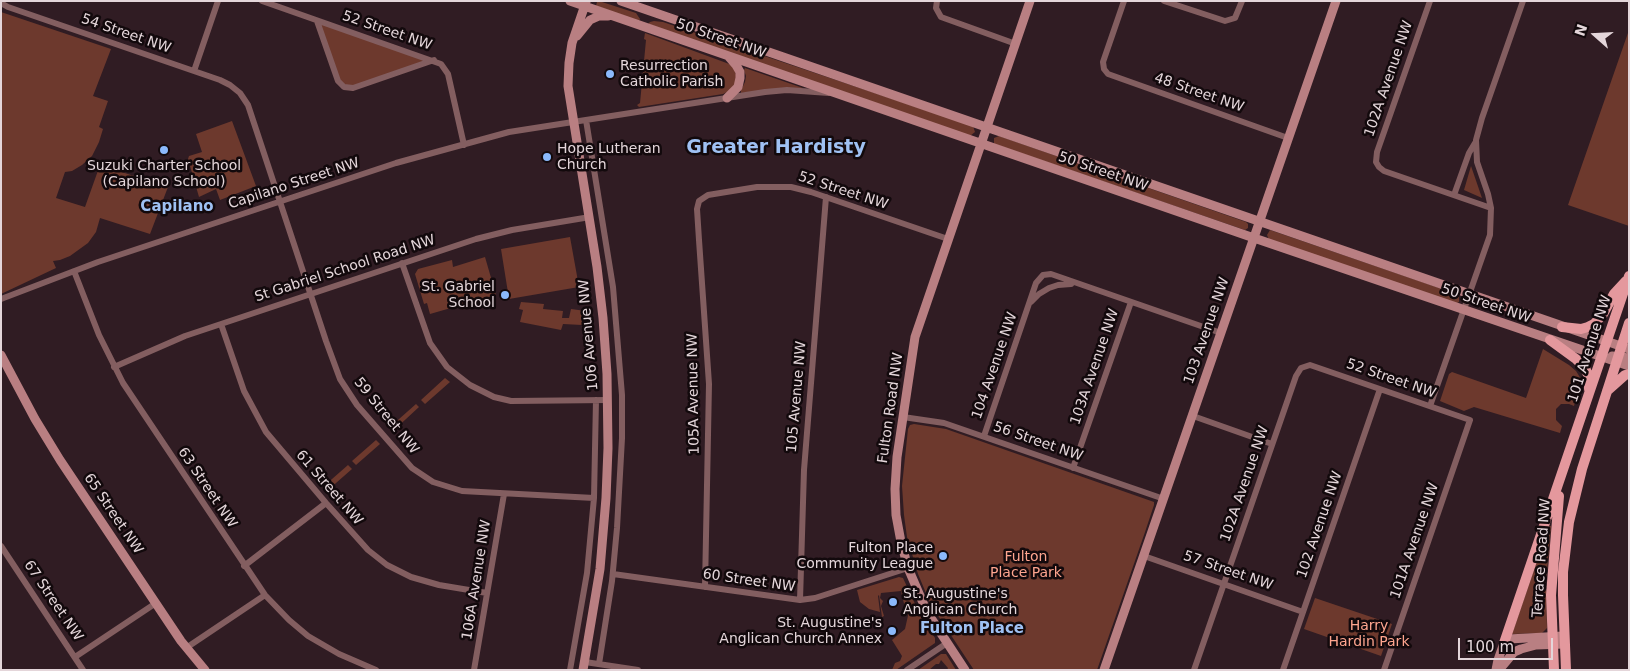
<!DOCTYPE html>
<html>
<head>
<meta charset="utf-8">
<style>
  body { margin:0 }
  #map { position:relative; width:1630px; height:671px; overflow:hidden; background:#301c23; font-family:"DejaVu Sans",sans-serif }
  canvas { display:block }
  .frame { position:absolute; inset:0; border:2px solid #e4d6da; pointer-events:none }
  .north { position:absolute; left:1570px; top:10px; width:50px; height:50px; -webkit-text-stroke:4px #12090c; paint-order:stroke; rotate:289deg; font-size:14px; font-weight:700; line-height:20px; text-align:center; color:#e4d6da }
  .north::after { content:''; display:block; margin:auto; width:18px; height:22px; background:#e4d6da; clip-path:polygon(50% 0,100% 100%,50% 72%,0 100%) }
  .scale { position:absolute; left:1458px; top:638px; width:95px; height:22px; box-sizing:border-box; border:2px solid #e4d6da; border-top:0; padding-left:6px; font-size:15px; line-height:18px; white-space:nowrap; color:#e4d6da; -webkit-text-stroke:4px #12090c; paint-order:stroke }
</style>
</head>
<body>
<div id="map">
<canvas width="1630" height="671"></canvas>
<div class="frame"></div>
<div class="north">N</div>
<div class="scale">100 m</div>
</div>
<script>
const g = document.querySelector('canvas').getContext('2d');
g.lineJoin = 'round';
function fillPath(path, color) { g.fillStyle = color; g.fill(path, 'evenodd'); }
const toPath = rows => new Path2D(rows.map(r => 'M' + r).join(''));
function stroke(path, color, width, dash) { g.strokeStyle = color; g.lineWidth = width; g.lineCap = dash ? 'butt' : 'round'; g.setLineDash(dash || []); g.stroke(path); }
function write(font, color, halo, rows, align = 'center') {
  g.font = font + ' "DejaVu Sans",sans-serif'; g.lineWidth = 5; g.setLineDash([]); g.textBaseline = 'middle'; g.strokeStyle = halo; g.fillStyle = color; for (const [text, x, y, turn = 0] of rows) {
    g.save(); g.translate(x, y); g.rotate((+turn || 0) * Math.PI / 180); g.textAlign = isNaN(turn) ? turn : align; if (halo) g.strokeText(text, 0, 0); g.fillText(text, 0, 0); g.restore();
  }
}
const green = toPath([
  [597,2,602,2,636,13,640,19,639,21,596,6],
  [1,12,111,49,93,96,108,101,99,127,103,129,99,142,92,156,82,165,72,171,65,172,56,198,85,207,100,165,168,187,150,234,100,218,96,232,88,243,70,256,60,260,53,261,56,268,1,294],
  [317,21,434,60,353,88,341,85],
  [654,21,663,22,973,126,975,132,970,136,648,24,650,22],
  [1629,30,1629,226,1568,205],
  [645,33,732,65,736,74,736,83,729,91,723,94,639,107,637,105,640,103,646,40,644,39],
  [745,68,803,88,741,93,741,90,745,82,746,76,744,70],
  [232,121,256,186,220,200,216,189,199,197,188,159,189,156,202,152,196,134],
  [999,136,1246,222,1248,224,1248,228,1245,230,994,144,994,138],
  [1471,166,1482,198,1464,190],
  [1270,230,1457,294,1459,297,1459,302,1455,304,1269,240,1267,235],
  [570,237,579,287,509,299,501,249],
  [485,257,496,295,430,314,427,303,424,304,415,274,418,269,452,260,453,267],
  [521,302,544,304,543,309,563,311,562,318,569,318,571,309,586,311,582,325,563,324,561,330,520,322,523,310,519,309],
  [1543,349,1569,365,1576,371,1581,379,1574,406,1569,404,1561,404,1556,409,1556,420,1562,426,1560,433,1474,407,1464,411,1440,401,1449,374,1452,372,1526,398],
  [445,378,450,382,425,404,421,400],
  [416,404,419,407,393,431,390,427],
  [914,424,946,429,1154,502,1154,505,1144,535,1097,670,974,670,931,605,918,574,907,537,904,515,902,486,908,429,910,425],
  [376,440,380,444,356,465,352,461],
  [348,465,352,469,328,490,324,486],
  [1549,526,1551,526,1546,583,1547,628,1542,633,1512,634],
  [899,577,903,578,916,606,907,610,905,608,901,591,881,593,880,598,883,601,881,606,884,616,882,617,879,595,878,596,880,612,869,609,860,602,857,590],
  [1315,598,1392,624,1381,656,1304,629],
  [916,608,935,638,935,643,896,670,892,670,895,663,900,661,902,656,892,640,905,629,909,611],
  [941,654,946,654,956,670,947,670,948,668,941,660,939,664,936,664,929,670,918,670]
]);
const street = toPath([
  [262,1,441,64,448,74,464,145],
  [937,1,936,8,941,17,1016,44],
  [1124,1,1103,62,1104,69,1108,74,1288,138],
  [1164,1,1225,21,1235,18,1242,1],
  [1430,1,1377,152,1376,162,1379,167,1384,171,1491,208],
  [1,3,8,7,220,80,230,85,240,93,248,105,326,341,340,379,357,405,412,468,433,482,462,491,594,498],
  [317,21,338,81,344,87,353,88,434,60],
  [194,71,218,1],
  [586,120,613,287,622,395,622,438,617,528,612,581,599,664],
  [1454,195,1469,153,1475,143],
  [402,263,430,343,447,367,470,385,494,397,511,401,608,400],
  [74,271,99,335,123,383,265,595,289,620,308,636,339,654,376,670],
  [1,299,98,262,396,163,509,132,765,92,787,90,829,93],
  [1031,302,1039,294,1049,288,1058,285,1071,284],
  [221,324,244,391,266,432,326,503,368,550,387,565,411,577,439,585,487,593],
  [114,367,185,336,476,239,512,230,590,217],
  [1430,406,1490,235,1491,208,1488,194,1477,162,1476,140,1482,118,1523,1],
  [1193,416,1272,444],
  [903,417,944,423,1164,499],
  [984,436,1036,283,1043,275,1051,274,1221,333],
  [1073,468,1131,302],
  [1,546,83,670],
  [1144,556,1303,612],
  [244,566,326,503],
  [613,574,800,600,815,598,908,568],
  [705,587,709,384,699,240,697,209,699,201,708,195,757,187,791,187,811,192,948,239],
  [800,600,804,470,826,197],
  [186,648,265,595],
  [75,657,156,603],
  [585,662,638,670],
  [474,670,504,494],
  [570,670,587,573,594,498,596,400],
  [907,670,947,643],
  [1194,670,1296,376,1301,368,1310,365,1470,420,1384,670],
  [1283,670,1380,389]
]);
const secondary = toPath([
  [570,1,1254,238,1629,366],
  [621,1,1629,349],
  [577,36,590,20,599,16,608,16],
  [727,98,738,87,740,78,740,72,736,65,729,57],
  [1,355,35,419,60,460,181,641,205,670],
  [1612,356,1629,358],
  [583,670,600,569,606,498,608,448,607,374,603,318,597,267,568,86,569,63,572,43,586,2],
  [965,670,927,612,908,568,901,542,896,515,895,489,897,457,915,337,1030,1],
  [1104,670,1336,1],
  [1496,670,1498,660,1504,643,1509,639,1563,636],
  [1499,670,1514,652,1521,649,1536,645,1564,644]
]);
const primary = toPath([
  [1562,327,1581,329,1588,327,1594,324,1603,314,1614,294,1626,281],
  [1550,340,1576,359,1585,368,1589,377,1589,389],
  [1607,391,1625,375,1629,374],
  [1504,643,1629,276],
  [1554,670,1551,595,1559,496],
  [1566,670,1563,595,1563,572,1569,522,1582,469,1629,323]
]);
const markers = [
  [610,74,5,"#8bb9fc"],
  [164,150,5,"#8bb9fc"],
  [547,157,5,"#8bb9fc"],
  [505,295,5,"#8bb9fc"],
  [943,556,5,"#8bb9fc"],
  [893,602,5,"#8bb9fc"],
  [892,631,5,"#8bb9fc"]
];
const streetNames = [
  ["52 Street NW",387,31,19],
  ["54 Street NW",126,34,19],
  ["50 Street NW",721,39,19],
  ["102A Avenue NW",1389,79,-71],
  ["48 Street NW",1199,93,19],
  ["50 Street NW",1103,172,19],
  ["Capilano Street NW",294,184,-18],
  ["52 Street NW",843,191,18],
  ["St Gabriel School Road NW",345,269,-18],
  ["50 Street NW",1486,304,19],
  ["103 Avenue NW",1207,331,-71],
  ["106 Avenue NW",589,335,-95],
  ["101 Avenue NW",1590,349,-72],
  ["104 Avenue NW",995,366,-71],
  ["103A Avenue NW",1095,367,-71],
  ["52 Street NW",1391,379,19],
  ["105A Avenue NW",694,394,-91],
  ["105 Avenue NW",797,397,-85],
  ["Fulton Road NW",891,408,-82],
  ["59 Street NW",386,416,51],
  ["56 Street NW",1038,442,19],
  ["102A Avenue NW",1245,484,-71],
  ["63 Street NW",207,488,56],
  ["61 Street NW",329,488,49],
  ["65 Street NW",113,514,56],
  ["102 Avenue NW",1320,525,-71],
  ["101A Avenue NW",1415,541,-71],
  ["Terrace Road NW",1542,558,-86],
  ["57 Street NW",1228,571,19],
  ["106A Avenue NW",477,580,-81],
  ["60 Street NW",749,581,8],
  ["67 Street NW",53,601,56]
];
const poiNames = [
  ["Resurrection",620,66],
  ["Catholic Parish",620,82],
  ["Hope Lutheran",557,149],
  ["Church",557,165],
  ["Suzuki Charter School",164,166,"center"],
  ["(Capilano School)",164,182,"center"],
  ["St. Gabriel",495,287,"right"],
  ["School",495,303,"right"],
  ["Fulton Place",933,548,"right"],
  ["Community League",933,564,"right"],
  ["St. Augustine's",903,594],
  ["Anglican Church",903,610],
  ["St. Augustine's",882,623,"right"],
  ["Anglican Church Annex",882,639,"right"]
];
const parkNames = [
  ["Fulton",1026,557],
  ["Place Park",1026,573],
  ["Harry",1369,626],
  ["Hardin Park",1369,642]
];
const neighbourhoodNames = [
  ["Capilano",177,207],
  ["Fulton Place",972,629]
];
const districtNames = [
  ["Greater Hardisty",776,148]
];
fillPath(green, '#6d392d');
stroke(street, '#835e60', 6);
stroke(secondary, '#b97f82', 9);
stroke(primary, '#e4989d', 10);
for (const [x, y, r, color] of markers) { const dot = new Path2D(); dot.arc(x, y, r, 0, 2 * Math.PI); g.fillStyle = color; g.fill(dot); stroke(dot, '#12090c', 2); }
write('14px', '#e4d6da', '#12090c', streetNames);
write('14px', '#e4d6da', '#12090c', poiNames, 'left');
write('14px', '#fea58f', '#12090c', parkNames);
write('bold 15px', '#9fc1f3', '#12090c', neighbourhoodNames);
write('bold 19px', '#9fc1f3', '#12090c', districtNames);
</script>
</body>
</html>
